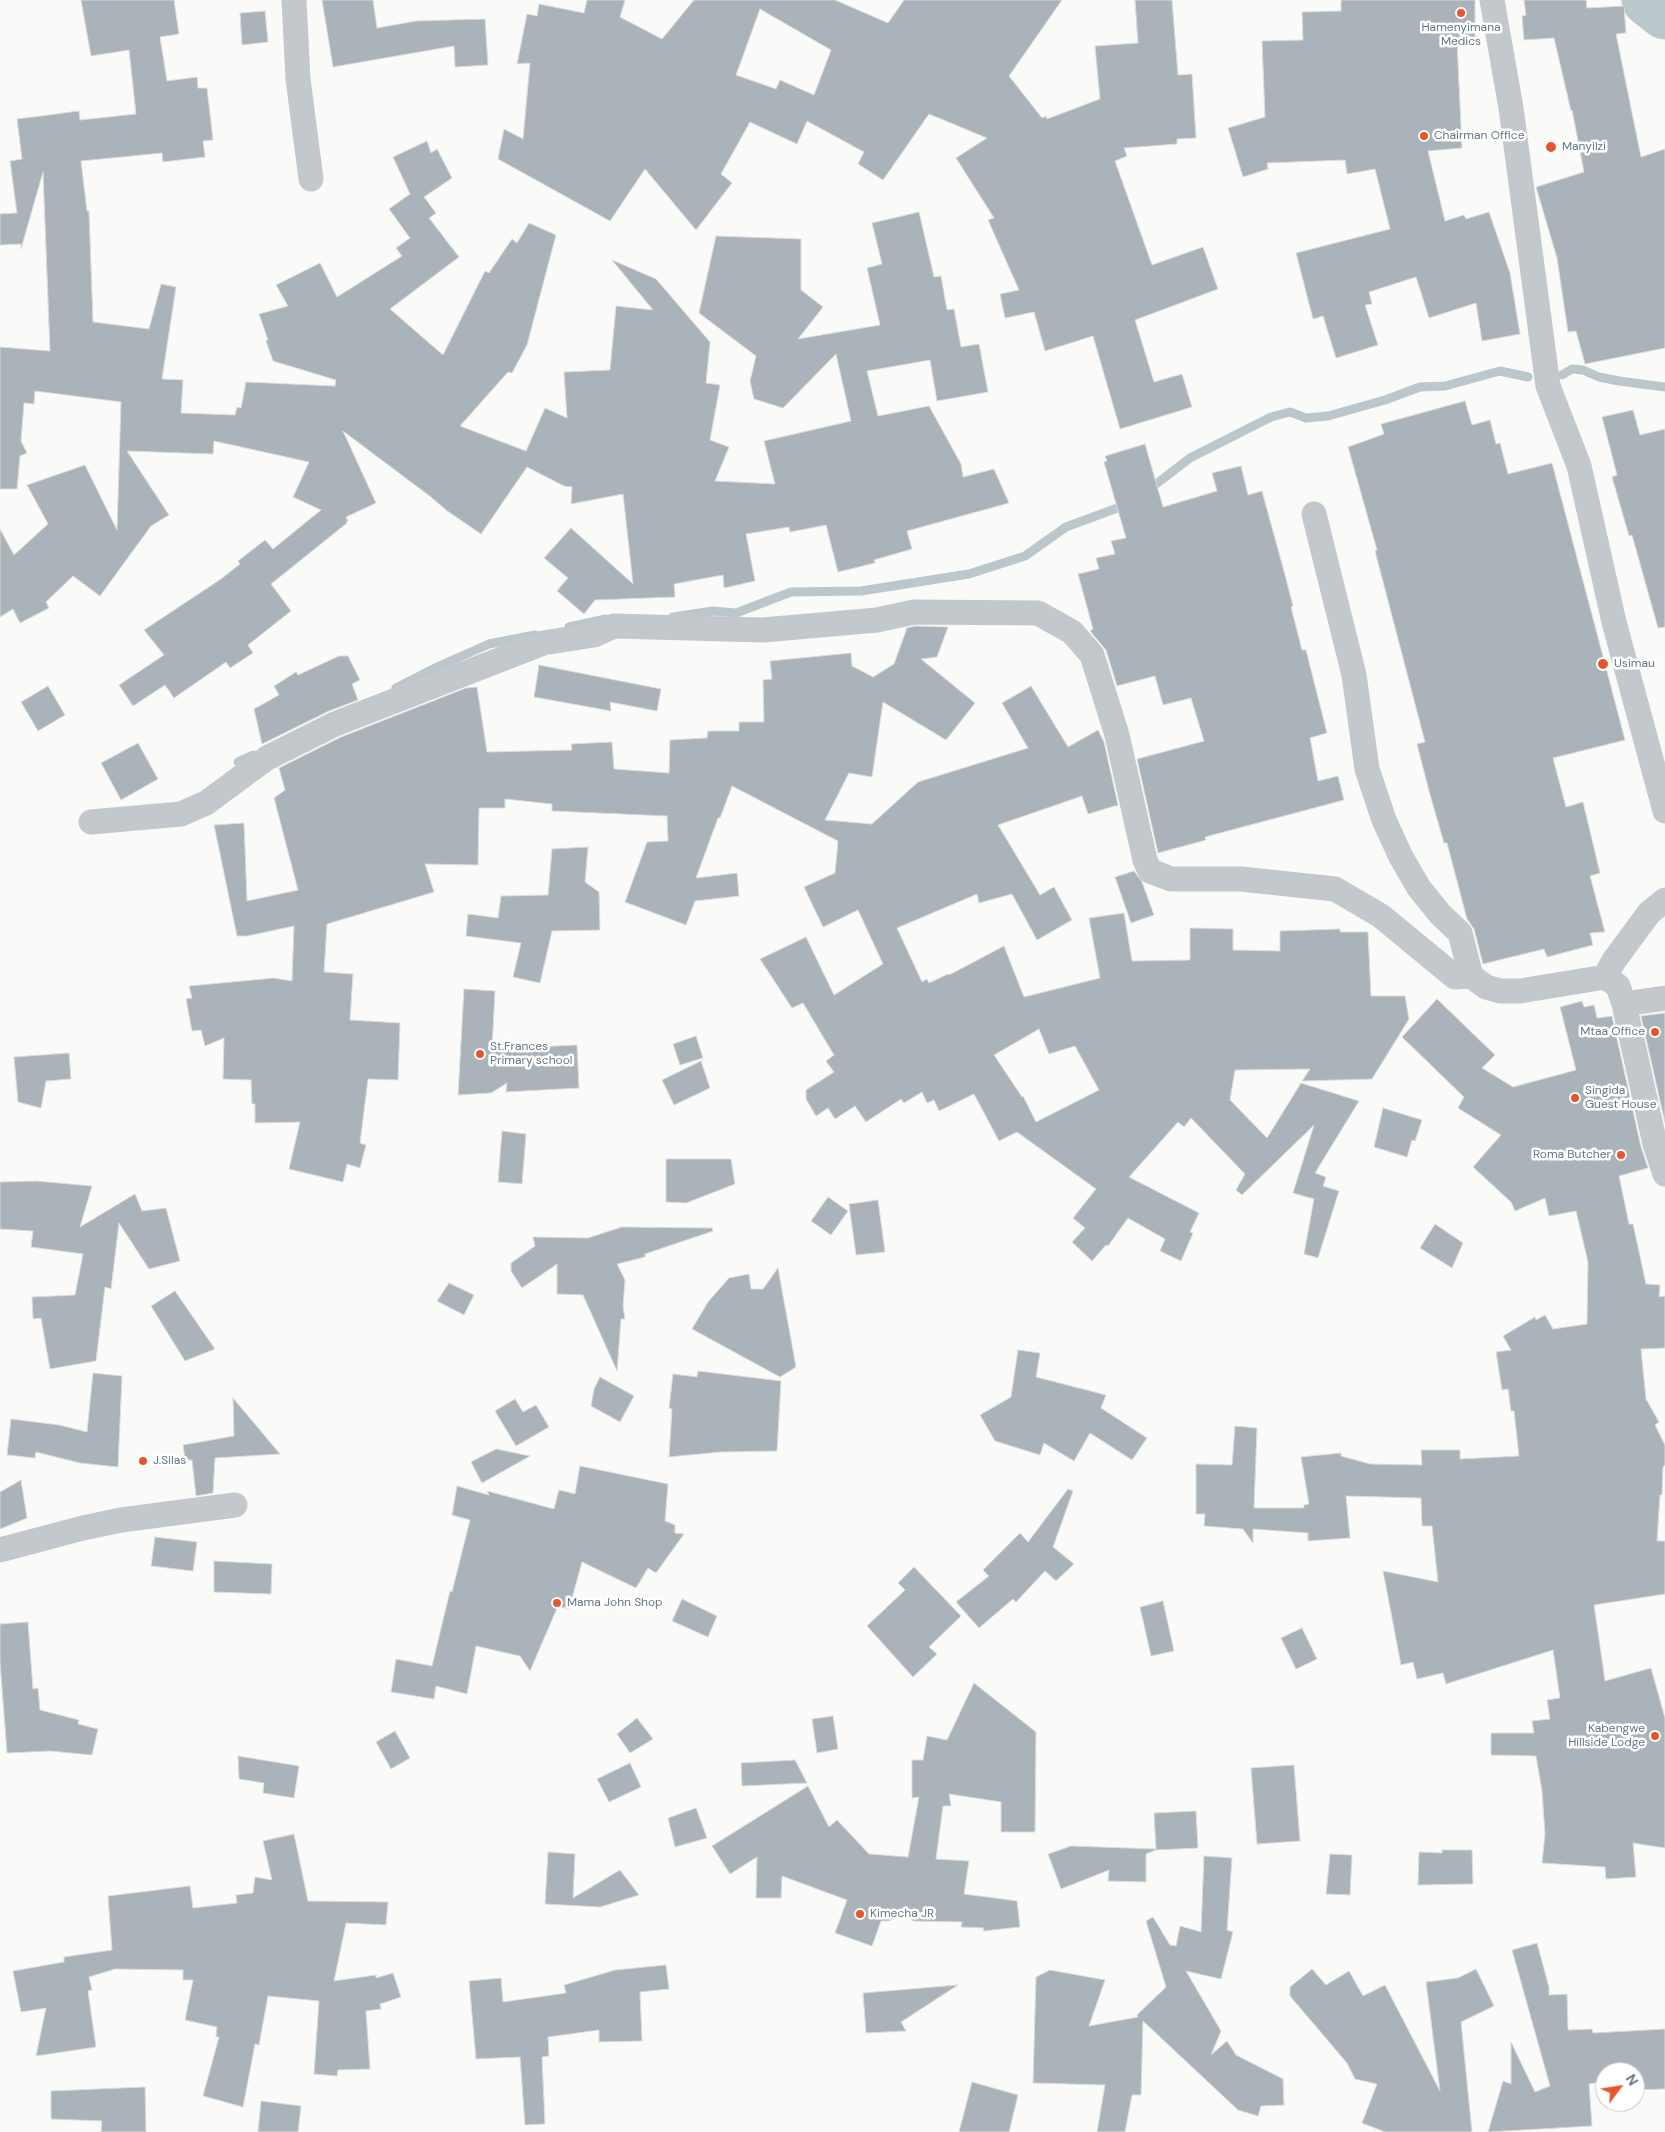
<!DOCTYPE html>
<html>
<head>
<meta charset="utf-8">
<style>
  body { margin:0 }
  #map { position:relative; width:1665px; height:2132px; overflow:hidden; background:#fafaf8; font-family:"DM Sans",sans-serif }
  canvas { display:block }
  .north { position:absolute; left:1595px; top:2062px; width:50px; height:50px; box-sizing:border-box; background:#fff; border:1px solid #c1c8cd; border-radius:50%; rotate:59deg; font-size:14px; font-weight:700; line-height:20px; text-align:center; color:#657683 }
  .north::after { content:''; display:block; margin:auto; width:18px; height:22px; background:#e4572e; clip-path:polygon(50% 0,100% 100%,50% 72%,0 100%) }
</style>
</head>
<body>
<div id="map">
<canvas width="1665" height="2132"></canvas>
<div class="north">N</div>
</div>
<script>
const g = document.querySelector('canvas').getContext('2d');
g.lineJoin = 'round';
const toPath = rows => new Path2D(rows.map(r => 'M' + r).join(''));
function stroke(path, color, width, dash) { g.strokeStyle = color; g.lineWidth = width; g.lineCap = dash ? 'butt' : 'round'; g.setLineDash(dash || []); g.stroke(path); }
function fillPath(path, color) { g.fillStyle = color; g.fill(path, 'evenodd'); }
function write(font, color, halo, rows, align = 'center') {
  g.font = font + ' "DM Sans",sans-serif'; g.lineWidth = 5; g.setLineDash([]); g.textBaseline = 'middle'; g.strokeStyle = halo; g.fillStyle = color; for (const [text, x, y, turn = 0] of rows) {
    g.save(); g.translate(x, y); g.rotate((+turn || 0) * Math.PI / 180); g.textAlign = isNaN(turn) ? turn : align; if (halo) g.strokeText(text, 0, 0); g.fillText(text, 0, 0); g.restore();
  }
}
const stream = toPath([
  [1562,375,1572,369,1583,370,1599,377,1619,381,1665,387],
  [1147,491,1190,458,1271,417,1290,412,1306,418,1328,416,1385,400,1420,387,1445,386,1500,371,1528,377],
  [673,617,713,611,736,613,791,592,861,591,969,574,1025,556,1066,527,1128,504],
  [569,627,606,619],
  [396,688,437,667,489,644,535,635],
  [238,762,253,755]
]);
const river = toPath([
  [1647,0,1665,14]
]);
const building = toPath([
  [81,0,174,0,179,34,160,37,167,81,197,77,198,88,207,88,213,140,203,141,205,157,163,162,162,153,81,161,87,211,89,211,93,322,149,329,161,284,176,287,162,379,183,380,181,413,235,415,237,407,241,408,246,382,335,386,336,380,273,361,266,341,268,340,259,314,288,306,276,285,320,263,337,297,402,256,396,248,410,238,389,209,410,194,393,157,427,141,431,153,437,149,452,178,424,197,436,213,429,218,459,257,390,309,443,355,485,271,489,273,512,239,517,243,529,223,556,235,527,345,512,373,508,372,460,426,526,451,545,408,567,418,564,372,610,370,616,306,653,310,612,260,656,279,710,342,706,383,720,385,710,440,729,447,715,481,775,484,764,441,851,421,836,354,783,408,754,399,750,381,756,356,699,313,716,236,801,239,801,290,823,307,798,339,880,325,867,268,882,264,872,223,919,212,934,277,941,276,947,310,954,309,961,347,979,344,988,392,937,401,930,360,867,371,878,416,929,406,961,464,963,477,994,469,1009,503,907,531,912,549,874,560,875,563,838,572,826,525,790,532,789,527,746,534,755,581,724,588,723,575,674,584,675,597,595,600,584,614,557,591,568,578,544,558,571,528,633,584,623,494,571,504,572,487,564,486,527,467,481,534,446,510,431,497,343,431,376,503,346,517,348,521,346,522,347,523,271,584,291,611,248,645,253,653,230,668,226,662,174,698,165,685,133,706,119,685,164,655,144,630,221,579,240,564,238,561,265,540,273,549,321,510,293,497,309,462,214,441,213,454,127,451,169,515,151,526,100,596,73,576,46,602,49,608,20,623,13,609,0,617,0,529,14,555,48,524,27,485,85,465,117,530,121,402,35,391,34,404,24,403,21,441,27,453,20,456,17,489,0,489,0,347,50,351,43,172,21,249,21,244,0,245,0,214,17,213,10,161,22,159,17,119,79,111,80,120,136,114,129,50,91,56,81,0],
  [322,0,373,0,377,28,416,21,485,19,488,65,455,67,454,46,333,67,322,0],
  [587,0,625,0,620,17,662,39,694,0,835,0,888,23,904,0,1062,0,1009,76,1042,118,1046,116,1047,119,1100,99,1095,46,1138,43,1135,0,1172,0,1178,75,1192,74,1196,138,1177,139,1177,144,1124,148,1127,156,1115,161,1152,265,1203,247,1218,289,1135,320,1154,382,1182,374,1192,407,1120,429,1093,336,1045,351,1034,312,1005,318,1000,294,1019,290,988,220,994,218,956,158,987,138,929,114,883,180,858,164,864,152,807,121,797,144,750,122,721,174,732,183,696,230,645,169,610,221,498,159,504,129,523,139,530,63,517,64,527,14,537,16,539,4,584,13,587,0],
  [760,9,831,50,814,95,780,80,776,89,736,75,760,9],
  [1341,0,1475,0,1475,41,1457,41,1462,148,1428,151,1445,221,1464,215,1466,219,1489,212,1510,273,1520,334,1482,341,1476,303,1429,318,1416,277,1369,292,1372,304,1365,305,1378,345,1336,358,1323,316,1313,319,1296,253,1390,229,1375,169,1347,174,1345,160,1267,163,1268,169,1243,177,1228,128,1265,117,1262,41,1303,40,1302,12,1341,11,1341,0],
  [1524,0,1586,0,1587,8,1624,6,1626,33,1616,34,1641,157,1665,149,1665,348,1585,364,1576,331,1568,332,1557,258,1536,187,1584,172,1572,110,1571,111,1554,38,1524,40,1522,16,1526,15,1524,0],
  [265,11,268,42,242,45,240,13,265,11],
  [1465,401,1472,425,1490,420,1496,444,1500,443,1508,474,1552,463,1625,740,1553,758,1566,807,1583,802,1600,873,1590,876,1605,932,1590,933,1593,945,1547,957,1544,949,1483,964,1474,929,1467,919,1447,843,1444,843,1429,791,1417,744,1425,742,1375,551,1377,550,1348,447,1384,434,1381,424,1465,401],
  [1633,410,1640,435,1665,429,1665,627,1658,628,1632,535,1629,536,1612,477,1617,475,1602,417,1633,410],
  [1145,444,1163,507,1217,491,1212,473,1241,466,1248,495,1262,491,1285,575,1293,606,1291,607,1302,650,1306,650,1327,733,1310,738,1318,781,1338,776,1344,800,1205,837,1206,840,1158,853,1137,759,1204,741,1191,698,1163,705,1155,676,1117,686,1106,650,1090,631,1093,629,1078,574,1099,569,1096,558,1115,554,1111,541,1126,538,1104,462,1107,461,1105,456,1145,444],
  [915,626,948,627,937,657,921,659,975,703,946,740,883,702,872,777,849,773,825,820,872,824,918,782,1028,748,1002,703,1031,686,1068,747,1098,730,1104,742,1118,805,1088,814,1082,796,998,825,1040,895,1054,887,1072,920,1037,940,1012,894,979,903,977,894,897,928,922,982,927,979,929,983,948,974,949,975,1004,946,1024,997,1100,978,1089,918,1124,913,1132,961,1190,960,1190,928,1233,929,1233,950,1280,951,1280,931,1340,929,1340,932,1368,932,1371,996,1405,996,1409,1019,1372,1079,1302,1081,1310,1069,1235,1070,1230,1100,1267,1138,1301,1083,1359,1101,1315,1173,1326,1177,1323,1186,1339,1191,1318,1258,1304,1254,1314,1199,1293,1193,1314,1125,1242,1195,1236,1190,1245,1174,1191,1118,1184,1127,1178,1122,1129,1177,1199,1213,1190,1232,1193,1233,1181,1261,1160,1251,1165,1239,1128,1218,1108,1246,1106,1245,1092,1261,1072,1242,1085,1228,1073,1218,1096,1189,1017,1132,999,1141,974,1094,939,1111,934,1100,927,1103,922,1092,904,1103,901,1099,866,1122,855,1106,835,1119,828,1108,816,1116,806,1099,806,1090,834,1072,826,1061,834,1055,803,1003,792,1008,760,959,806,937,834,995,883,964,858,910,823,927,804,887,835,873,838,841,732,786,720,818,718,818,696,878,737,873,739,896,695,901,686,925,625,902,647,842,668,841,667,816,552,811,552,804,505,799,505,808,479,808,478,865,425,864,434,892,327,924,324,972,353,974,350,1020,400,1023,398,1080,368,1079,360,1143,366,1145,360,1168,347,1164,343,1182,289,1169,300,1122,255,1123,255,1104,252,1104,251,1080,223,1079,224,1038,205,1046,201,1030,192,1031,186,999,192,998,189,986,274,978,292,981,294,926,247,936,237,936,214,825,244,823,247,901,298,890,274,798,285,790,279,768,341,737,466,688,477,687,487,752,572,750,571,744,612,742,614,769,669,773,670,740,707,738,708,731,739,731,739,722,764,722,763,680,772,679,770,661,851,653,852,666,873,677,894,664,907,628,915,626],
  [1039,1029,1049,1054,1075,1046,1099,1090,1036,1122,1023,1096,1022,1097,994,1055,1039,1029],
  [339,656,348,656,360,680,352,684,358,700,329,711,262,744,254,709,279,695,274,686,296,672,298,675,339,656],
  [539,665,661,689,657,711,610,702,611,711,534,697,539,665],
  [48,686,65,715,38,731,21,702,48,686],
  [138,743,158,779,121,800,101,763,138,743],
  [588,847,585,882,599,892,600,930,552,931,540,983,513,977,521,943,466,936,468,914,498,918,501,896,548,895,552,849,588,847],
  [1134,871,1142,882,1154,915,1131,923,1115,877,1134,871],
  [464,989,495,991,492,1049,577,1045,579,1088,506,1092,507,1083,491,1093,458,1095,464,989],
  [1437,999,1495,1055,1482,1068,1513,1087,1576,1070,1560,1007,1582,1001,1584,1007,1594,1005,1597,1018,1612,1016,1641,1147,1648,1168,1619,1176,1629,1224,1633,1224,1646,1284,1660,1285,1659,1297,1665,1296,1665,1348,1641,1349,1646,1399,1659,1422,1655,1425,1665,1445,1665,1465,1663,1467,1662,1495,1660,1495,1657,1541,1665,1541,1665,1594,1594,1605,1605,1681,1651,1668,1665,1718,1665,1848,1633,1843,1636,1877,1606,1879,1605,1867,1542,1863,1545,1834,1542,1791,1536,1756,1491,1755,1491,1733,1534,1733,1532,1721,1550,1719,1547,1700,1560,1698,1553,1650,1446,1684,1443,1673,1417,1679,1413,1662,1401,1665,1383,1571,1438,1582,1432,1526,1422,1526,1421,1498,1346,1496,1350,1538,1308,1541,1308,1533,1253,1529,1253,1543,1243,1529,1204,1526,1205,1514,1196,1514,1196,1464,1232,1465,1235,1426,1257,1428,1254,1508,1304,1508,1304,1505,1309,1504,1301,1457,1341,1453,1341,1456,1370,1464,1422,1465,1421,1450,1460,1450,1460,1459,1519,1456,1514,1411,1511,1411,1508,1389,1502,1390,1496,1352,1511,1350,1503,1336,1535,1317,1536,1320,1545,1315,1553,1329,1587,1324,1588,1262,1576,1211,1549,1216,1545,1198,1515,1211,1511,1202,1473,1167,1501,1135,1458,1108,1464,1097,1402,1037,1437,999],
  [1665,1013,1665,1123,1641,1016,1665,1013],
  [696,1036,703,1058,680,1065,673,1044,696,1036],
  [69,1053,71,1079,46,1081,41,1108,18,1102,14,1057,69,1053],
  [701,1061,710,1088,674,1105,662,1080,701,1061],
  [1383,1108,1422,1120,1415,1141,1412,1140,1407,1157,1374,1147,1383,1108],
  [502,1131,526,1134,522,1184,498,1182,502,1131],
  [666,1159,731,1159,735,1184,686,1203,666,1202,666,1159],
  [36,1181,92,1186,80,1227,135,1194,142,1211,166,1208,180,1261,149,1269,119,1223,111,1289,105,1287,96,1361,50,1369,41,1318,33,1319,32,1297,75,1295,83,1254,31,1247,33,1231,0,1229,0,1182,36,1181],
  [828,1197,848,1211,831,1235,811,1221,828,1197],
  [878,1200,885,1252,856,1255,849,1204,878,1200],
  [1435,1224,1463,1243,1452,1268,1420,1248,1435,1224],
  [622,1227,712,1228,713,1231,645,1254,645,1257,617,1264,625,1280,623,1306,625,1319,621,1319,617,1371,583,1295,557,1294,557,1264,522,1288,511,1271,511,1263,535,1246,533,1237,588,1238,622,1227],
  [778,1268,796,1367,780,1377,692,1329,708,1302,729,1278,749,1274,751,1289,763,1289,778,1268],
  [449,1283,474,1295,464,1315,437,1301,449,1283],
  [175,1291,215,1349,185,1361,151,1306,175,1291],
  [1018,1350,1040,1353,1036,1377,1106,1395,1101,1408,1147,1438,1132,1460,1090,1433,1074,1461,1044,1443,1040,1455,995,1441,980,1415,1011,1397,1018,1350],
  [698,1371,781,1381,777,1451,721,1452,669,1457,672,1409,669,1408,673,1374,697,1377,698,1371],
  [93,1373,122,1376,118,1467,80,1463,36,1452,35,1458,7,1455,11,1419,59,1425,87,1432,93,1373],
  [600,1377,634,1396,620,1422,591,1406,594,1389,600,1377],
  [233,1398,280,1454,215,1458,213,1493,196,1496,192,1460,185,1460,183,1445,234,1436,233,1398],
  [515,1399,523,1412,536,1405,549,1427,516,1446,495,1411,515,1399],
  [496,1449,530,1456,482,1483,471,1462,496,1449],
  [580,1466,668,1484,665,1521,675,1525,675,1533,684,1534,656,1573,648,1568,636,1588,582,1562,569,1609,558,1606,530,1671,520,1656,476,1646,467,1694,436,1686,434,1699,391,1692,396,1659,432,1666,450,1591,452,1592,470,1520,452,1515,457,1486,489,1495,487,1491,554,1509,559,1490,575,1494,580,1466],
  [21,1480,27,1518,0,1529,0,1492,21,1480],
  [1068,1489,1073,1491,1053,1547,1074,1564,1056,1581,1045,1571,1016,1602,1013,1599,979,1628,956,1602,989,1576,983,1570,1020,1533,1028,1542,1068,1489],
  [155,1537,197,1542,193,1571,151,1566,155,1537],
  [214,1561,272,1564,271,1594,214,1592,214,1561],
  [914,1567,961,1616,929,1647,937,1654,913,1677,867,1626,905,1590,898,1583,914,1567],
  [682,1599,717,1616,708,1637,672,1621,682,1599],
  [1163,1601,1174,1651,1151,1656,1140,1607,1163,1601],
  [28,1622,33,1689,38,1688,40,1710,79,1720,78,1724,98,1729,92,1755,50,1751,7,1753,0,1662,0,1624,28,1622],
  [1302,1628,1317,1659,1296,1669,1281,1638,1302,1628],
  [974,1683,1036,1732,1035,1832,1001,1832,1001,1802,949,1794,951,1806,943,1806,936,1859,969,1861,964,1894,1017,1901,1020,1927,983,1931,984,1928,961,1927,962,1922,913,1921,904,1911,889,1921,881,1921,872,1946,835,1933,847,1900,782,1876,781,1898,756,1898,757,1857,730,1874,712,1846,808,1786,829,1827,837,1820,869,1854,908,1857,919,1797,912,1798,912,1760,923,1760,927,1736,947,1740,974,1683],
  [833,1716,838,1749,817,1753,812,1719,833,1716],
  [637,1718,653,1739,630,1753,617,1734,637,1718],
  [395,1731,410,1758,391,1769,376,1742,395,1731],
  [238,1756,299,1766,294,1798,263,1793,264,1783,239,1779,238,1756],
  [795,1760,807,1783,742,1786,741,1763,795,1760],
  [630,1763,641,1787,609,1802,597,1779,630,1763],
  [1294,1765,1300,1841,1257,1844,1251,1768,1294,1765],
  [696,1808,707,1838,675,1847,668,1818,696,1808],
  [1196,1811,1198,1848,1156,1850,1146,1854,1146,1882,1108,1881,1109,1870,1061,1889,1048,1854,1071,1846,1156,1849,1154,1813,1196,1811],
  [294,1834,308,1901,388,1902,386,1925,346,1923,334,1981,376,1975,376,1978,393,1973,401,1997,380,2004,381,2009,366,2011,370,2069,338,2070,337,2076,314,2074,319,2001,268,1996,259,2045,255,2044,243,2107,203,2096,219,2037,216,2037,217,2027,185,2020,193,1980,183,1980,183,1970,115,1969,89,1977,92,1990,88,1991,96,2047,36,2056,46,2008,21,2012,13,1971,64,1962,64,1957,112,1950,108,1896,190,1886,193,1908,237,1903,236,1895,253,1893,255,1877,272,1880,263,1841,294,1834],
  [1442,1850,1472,1850,1473,1884,1418,1885,1419,1852,1442,1853,1442,1850],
  [548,1852,575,1854,573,1898,620,1870,639,1895,600,1907,545,1904,548,1852],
  [1330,1854,1352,1855,1350,1895,1326,1894,1330,1854],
  [1204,1856,1232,1858,1227,1930,1233,1932,1221,1979,1186,1971,1221,2031,1211,2055,1227,2041,1236,2055,1283,2079,1284,2105,1261,2106,1258,2116,1238,2110,1143,2021,1141,2095,1132,2095,1125,2132,1097,2132,1105,2085,1033,2083,1036,1977,1050,1970,1105,1980,1089,2026,1138,2017,1137,2015,1166,1987,1146,1921,1153,1917,1170,1945,1176,1946,1180,1926,1201,1932,1204,1856],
  [1537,1943,1549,1987,1549,1995,1567,1994,1568,2030,1592,2029,1593,2033,1665,2029,1665,2089,1635,2090,1635,2072,1605,2072,1605,2081,1589,2084,1592,2126,1488,2132,1503,2081,1511,2084,1511,2042,1535,2092,1550,2086,1512,1950,1537,1943],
  [666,1965,669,1989,640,1992,642,2041,599,2042,599,2030,548,2037,549,2056,542,2057,545,2124,525,2125,520,2057,476,2059,469,1981,501,1978,503,2002,566,1993,564,1985,615,1970,666,1965],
  [1312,1969,1326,1985,1349,1971,1363,1996,1385,1985,1440,2091,1426,1982,1458,1978,1476,1969,1494,2006,1461,2022,1472,2132,1385,2132,1362,2123,1377,2084,1355,2079,1347,2063,1290,1996,1290,1987,1312,1969],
  [958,1985,901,2022,906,2031,866,2033,863,1993,958,1985],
  [972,2082,1018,2095,1009,2132,959,2132,972,2082],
  [145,2087,146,2132,101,2132,102,2121,51,2119,51,2091,145,2087],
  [261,2101,301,2106,298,2132,258,2132,261,2101]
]);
const minor = toPath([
  [294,0,298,79,311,179],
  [1492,0,1511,108,1548,386,1579,466,1614,622,1665,811],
  [1314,514,1354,675,1367,769,1384,820,1401,857,1419,888,1440,914,1460,933,1471,976,1486,987,1500,991,1520,991,1605,977,1618,986,1624,1004,1655,1144,1665,1174],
  [91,822,181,814,206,803,267,758,335,724,543,643,594,635,614,626,763,630,877,620,914,612,1038,613,1072,632,1092,655,1117,735,1145,860,1150,871,1171,879,1241,879,1335,889,1381,916,1455,977,1471,976],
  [1605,977,1613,962,1649,913,1665,900],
  [1624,1004,1665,998],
  [0,1550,83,1528,121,1520,235,1505]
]);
const markers = [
  [1461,13,5,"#e4572e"],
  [1424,136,5,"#e4572e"],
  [1551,147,6,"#e4572e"],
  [1603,664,6,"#e4572e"],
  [1655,1032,5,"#e4572e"],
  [480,1054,5,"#e4572e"],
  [1575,1098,5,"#e4572e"],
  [1621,1155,5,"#e4572e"],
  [143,1461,5,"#e4572e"],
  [557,1603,5,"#e4572e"],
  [1655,1736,5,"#e4572e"],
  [860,1914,5,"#e4572e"]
];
const poiNames = [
  ["Hamenyimana",1461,28,"center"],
  ["Medics",1461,42,"center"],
  ["Chairman Office",1434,136],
  ["Manyilzi",1562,147],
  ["Usimau",1614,664],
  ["Mtaa Office",1645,1032,"right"],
  ["St.Frances",490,1047],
  ["Primary school",490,1061],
  ["Singida",1585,1091],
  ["Guest House",1585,1105],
  ["Roma Butcher",1611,1155,"right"],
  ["J.Silas",153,1461],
  ["Mama John Shop",567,1603],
  ["Kabengwe",1645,1729,"right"],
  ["Hillside Lodge",1645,1743,"right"],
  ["Kimecha JR",870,1914]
];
stroke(stream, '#bbc7cb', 9);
stroke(river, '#bbc7cb', 51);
fillPath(building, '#aab3b9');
stroke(building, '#dcdcda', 1);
stroke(minor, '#c3c8cc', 25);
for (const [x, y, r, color] of markers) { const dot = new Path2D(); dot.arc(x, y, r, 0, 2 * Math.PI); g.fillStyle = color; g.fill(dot); stroke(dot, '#fff', 2); }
write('12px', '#657683', '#fff', poiNames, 'left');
</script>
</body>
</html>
